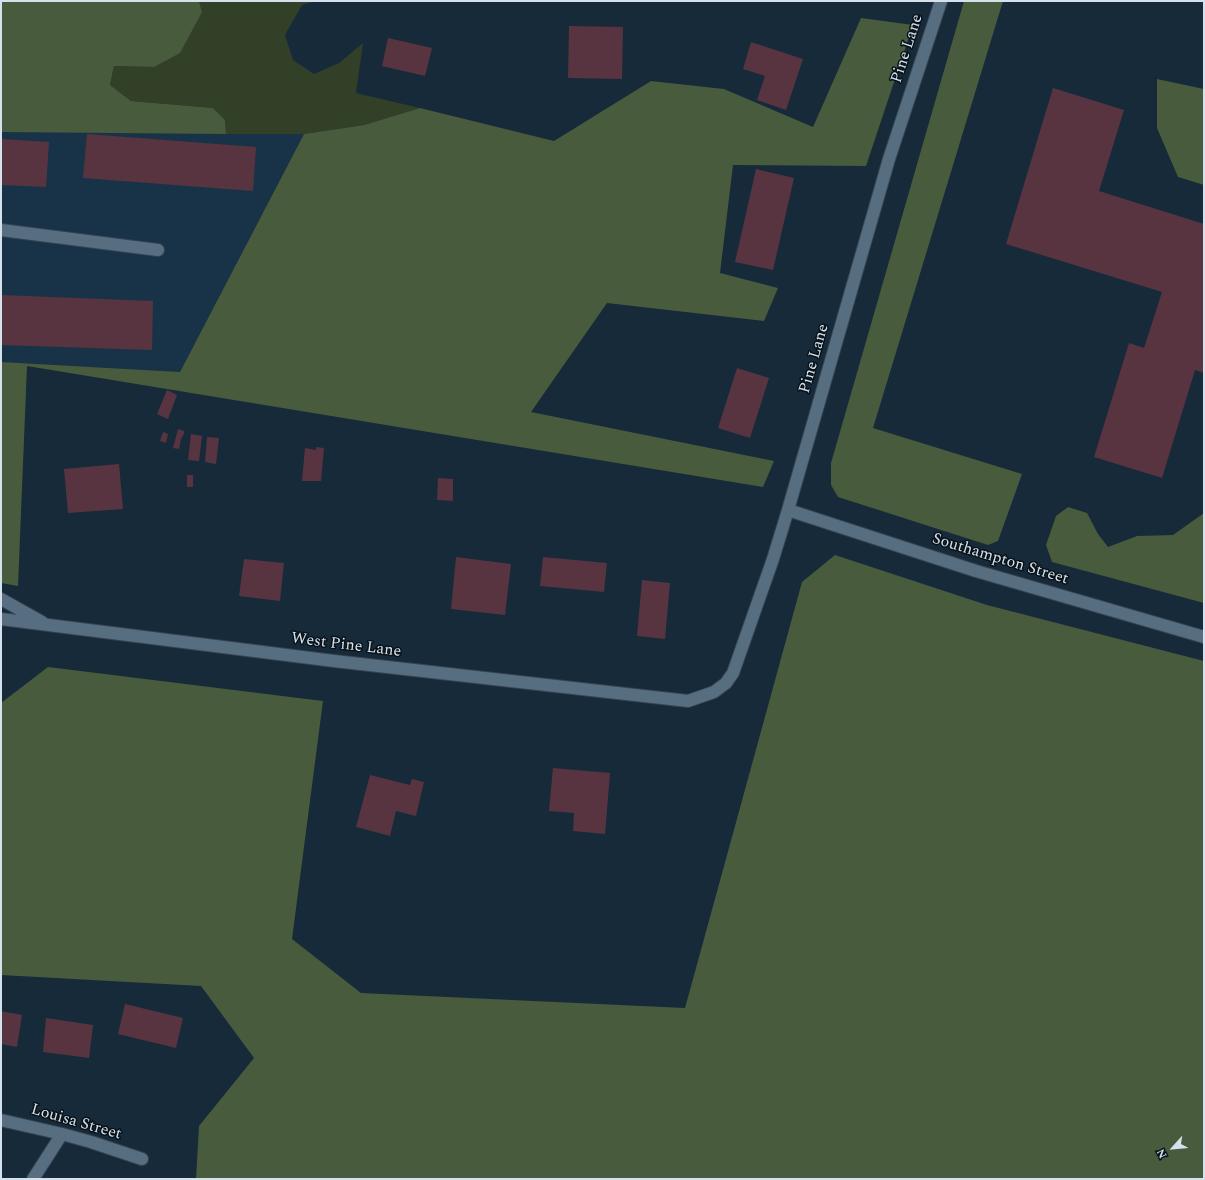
<!DOCTYPE html>
<html>
<head>
<meta charset="utf-8">
<style>
  body { margin:0 }
  #map { position:relative; width:1205px; height:1180px; overflow:hidden; background:#162a3a; font-family:Spectral,serif }
  canvas { display:block }
  .frame { position:absolute; inset:0; border:2px solid #d5e2ed; pointer-events:none }
  .north { position:absolute; left:1153px; top:1128px; width:40px; height:40px; -webkit-text-stroke:3px #091219; paint-order:stroke; rotate:243deg; font-size:11px; font-weight:700; line-height:16px; text-align:center; color:#d5e2ed }
  .north::after { content:''; display:block; margin:auto; width:14px; height:18px; background:#d5e2ed; clip-path:polygon(50% 0,100% 100%,50% 72%,0 100%) }
</style>
</head>
<body>
<div id="map">
<canvas width="1205" height="1180"></canvas>
<div class="frame"></div>
<div class="north">N</div>
</div>
<script>
const g = document.querySelector('canvas').getContext('2d');
g.lineJoin = 'round';
function fillPath(path, color) { g.fillStyle = color; g.fill(path, 'evenodd'); }
const toPath = rows => new Path2D(rows.map(r => 'M' + r).join(''));
function stroke(path, color, width, dash) { g.strokeStyle = color; g.lineWidth = width; g.lineCap = dash ? 'butt' : 'round'; g.setLineDash(dash || []); g.stroke(path); }
function write(font, color, halo, rows, align = 'center') {
  g.font = font + ' Spectral,serif'; g.lineWidth = 3; g.setLineDash([]); g.textBaseline = 'middle'; g.strokeStyle = halo; g.fillStyle = color; for (const [text, x, y, turn = 0] of rows) {
    g.save(); g.translate(x, y); g.rotate((+turn || 0) * Math.PI / 180); g.textAlign = isNaN(turn) ? turn : align; if (halo) g.strokeText(text, 0, 0); g.fillText(text, 0, 0); g.restore();
  }
}
const built = toPath([
  [1,130,304,134,180,372,1,362]
]);
const green = toPath([
  [199,1,315,1,302,5,285,35,293,60,314,74,339,63,363,43,356,93,420,108,364,125,304,134,226,134,225,120,213,108,131,101,110,85,114,66,154,67,202,12]
]);
const forest = toPath([
  [1,1,199,1,202,12,180,53,154,67,114,66,110,85,131,101,213,108,225,120,226,134,1,132],
  [964,1,1003,1,873,428,1022,474,998,541,988,545,838,497,831,485,831,463],
  [861,18,913,25,866,166,733,165,720,273,778,288,764,321,607,303,531,412,774,461,763,487,27,366,18,586,1,583,1,362,180,372,304,134,364,125,420,108,554,141,651,81,724,89,813,127],
  [1157,79,1204,89,1204,185,1178,177,1157,128],
  [1068,507,1087,513,1098,534,1108,547,1137,536,1173,535,1204,513,1204,603,1052,562,1046,545,1056,516],
  [835,555,987,605,1204,661,1204,1179,196,1179,199,1126,254,1058,201,986,1,975,1,703,48,667,323,701,292,939,361,993,685,1008,802,582]
]);
const building = toPath([
  [569,26,623,27,622,79,568,78],
  [388,38,432,48,425,76,382,66],
  [751,42,803,59,786,110,757,100,765,76,743,69],
  [1053,88,1124,110,1099,191,1204,224,1204,373,1195,370,1162,478,1094,457,1129,343,1144,348,1162,292,1006,244],
  [87,134,256,147,253,191,83,178],
  [1,139,49,142,46,187,1,185],
  [756,169,794,178,773,270,735,262],
  [1,295,153,301,152,350,1,345],
  [737,368,769,378,750,438,718,428],
  [167,390,177,395,168,419,157,414],
  [178,429,184,431,184,434,181,439,179,449,173,448],
  [163,432,168,434,166,443,160,441],
  [191,434,202,436,199,461,188,460],
  [207,437,219,438,216,464,205,462],
  [316,447,324,448,321,481,302,481,305,448,316,450],
  [119,464,123,509,68,513,64,469],
  [187,475,193,475,193,487,187,487],
  [438,478,453,479,453,501,437,500],
  [456,557,511,564,505,615,451,609],
  [543,557,607,563,604,592,540,586],
  [244,559,284,563,280,601,239,596],
  [642,580,670,583,665,639,637,636],
  [553,768,610,773,605,834,573,831,574,813,549,811],
  [370,775,410,785,412,779,424,782,416,816,396,811,390,836,356,827],
  [125,1004,183,1018,176,1048,118,1034],
  [1,1011,22,1015,17,1047,1,1044],
  [46,1018,93,1025,89,1058,43,1052]
]);
const minor = toPath([
  [1,230,158,250],
  [788,510,976,571,1204,637],
  [1,599,42,622],
  [1,619,334,661,688,701,714,692,726,683,733,673,773,559,788,510,889,159,941,1],
  [1,1120,62,1134,91,1142,142,1159],
  [33,1179,62,1134]
]);
const streetNames = [
  ["Pine Lane",908,49,-72],
  ["Pine Lane",815,359,-74],
  ["Southampton Street",1000,560,17],
  ["West Pine Lane",346,646,7],
  ["Louisa Street",76,1123,16]
];
fillPath(built, '#183348');
fillPath(green, '#314027');
fillPath(forest, '#485b3c');
fillPath(building, '#583441');
stroke(minor, '#344452', 14);
stroke(minor, '#576e81', 12);
write('16px', '#d5e2ed', '#091219', streetNames);
</script>
</body>
</html>
